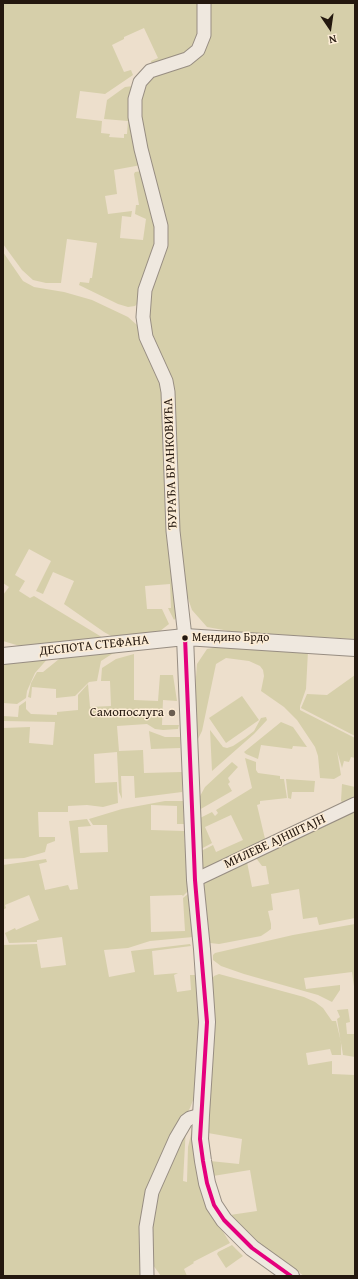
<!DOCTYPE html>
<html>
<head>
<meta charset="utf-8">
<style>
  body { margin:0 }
  #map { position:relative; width:358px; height:1279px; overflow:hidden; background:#eddfcc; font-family:"Gentium Book Plus",serif }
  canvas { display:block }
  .frame { position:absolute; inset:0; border:4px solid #24180f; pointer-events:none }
  .north { position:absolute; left:310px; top:8px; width:40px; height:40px; -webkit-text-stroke:3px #fcecd5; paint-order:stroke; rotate:167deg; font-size:11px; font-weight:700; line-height:16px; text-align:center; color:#24180f }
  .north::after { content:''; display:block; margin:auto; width:14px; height:18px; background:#24180f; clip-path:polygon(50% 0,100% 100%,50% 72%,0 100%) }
</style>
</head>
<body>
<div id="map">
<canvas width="358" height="1279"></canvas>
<div class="frame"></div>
<div class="north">N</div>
</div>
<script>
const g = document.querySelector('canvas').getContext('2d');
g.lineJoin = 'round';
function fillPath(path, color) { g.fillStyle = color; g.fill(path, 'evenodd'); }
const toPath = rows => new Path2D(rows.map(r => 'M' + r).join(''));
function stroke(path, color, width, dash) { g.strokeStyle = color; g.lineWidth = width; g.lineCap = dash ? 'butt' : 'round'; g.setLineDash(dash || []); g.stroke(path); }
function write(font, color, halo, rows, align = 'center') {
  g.font = font + ' "Gentium Book Plus",serif'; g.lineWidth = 3; g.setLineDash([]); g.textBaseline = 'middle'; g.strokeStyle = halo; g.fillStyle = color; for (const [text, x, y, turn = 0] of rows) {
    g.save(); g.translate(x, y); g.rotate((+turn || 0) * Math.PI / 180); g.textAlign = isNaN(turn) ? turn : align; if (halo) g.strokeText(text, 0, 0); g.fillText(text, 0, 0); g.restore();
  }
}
const green = toPath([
  [3,3,200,3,202,27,192,52,152,65,151,61,158,58,144,28,124,37,124,39,112,45,124,72,131,70,133,75,105,94,80,91,76,118,102,121,101,133,110,134,109,137,124,138,124,134,127,134,128,121,104,119,107,100,125,87,133,86,141,165,114,170,117,194,105,196,108,214,132,211,131,217,122,216,120,238,143,240,146,219,135,214,136,205,139,205,134,174,135,172,142,171,158,234,137,304,135,306,128,307,118,304,79,285,80,282,89,283,90,278,92,278,97,243,67,239,61,283,46,283,33,280,22,270,3,244],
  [207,3,355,3,355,639,235,632,207,627,192,610,182,581,174,431,154,350,147,301,160,259,153,182,140,109,144,86,150,76,192,61],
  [3,252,23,281,34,287,64,292,92,300,128,317,137,325,140,331,164,390,178,616,174,620,168,608,171,608,170,584,145,586,147,609,162,609,169,624,155,635,113,637,104,632,64,604,74,581,53,572,43,594,36,591,51,561,29,549,15,575,25,581,19,591,30,598,34,596,105,639,23,647,3,641,3,595,9,587,3,583],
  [224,646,308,651,306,689,300,706,300,710,355,738,355,758,351,757,349,762,344,761,342,768,337,751,341,775,334,779,320,778,318,756,315,747,297,720,284,707,261,691,264,676,263,670,260,666,249,661,226,658,216,664,202,731,197,741,195,690,197,664,207,649],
  [124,651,112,654,101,661,97,681,89,682,75,696,56,698,56,689,32,687,31,698,28,697,31,683,37,672,43,672,64,655],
  [134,654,134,700,158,701,160,675,173,675,177,701,163,700,162,725,179,725,178,729,163,730,155,729,147,724,117,726,119,751,143,750,144,773,182,772,182,792,135,798,134,776,121,776,122,799,119,792,117,752,94,754,95,783,117,782,118,803,103,807,87,805,68,806,68,812,38,812,39,837,55,837,55,841,47,844,45,852,24,858,3,859,3,728,30,727,29,743,53,745,55,722,3,721,3,716,18,717,19,706,26,701,26,709,31,714,57,715,57,712,78,710,78,695,88,684,90,707,111,706,110,681,101,681,102,668,116,659],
  [50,656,35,673,27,691,26,698,17,704,3,703,3,661],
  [355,675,355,736,301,708,307,694,327,695],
  [242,696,259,720,226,743,209,718],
  [266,717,267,720,254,734,212,771,210,730,223,747,227,748,233,746,245,738,254,731,261,718],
  [281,722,293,727,307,747,293,746,292,749,261,745,258,759,246,754,244,752],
  [149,731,165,737,180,737,180,748,151,749],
  [245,758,256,762,256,770,258,773,280,776,280,779,284,779,287,798,260,801,260,804,257,805,266,843,202,870,201,851,213,845,216,852,243,840,231,815,205,827,212,843,201,849,200,818,212,812,215,816,218,813,216,810,252,788],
  [232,762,238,767,228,778,230,782,228,784,232,791,199,810,199,798,205,787],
  [286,779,315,781,314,792,292,792,291,799,288,798],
  [342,784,355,787,355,798,343,803,341,801],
  [165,801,183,801,184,824,177,824,177,806,151,805,151,830,184,831,188,891,183,896,182,895,150,896,151,932,185,931,183,898,188,894,193,937,150,941,128,948,104,950,109,977,135,972,131,951,190,944,191,946,152,951,154,975,178,973,174,975,177,992,191,990,190,975,196,975,199,1025,195,1095,190,1108,163,1158,145,1276,3,1276,3,945,37,944,41,968,66,965,62,937,37,940,37,942,9,943,5,933,15,928,16,930,39,920,29,895,5,905,6,908,3,910,3,865,46,859,47,862,39,864,45,890,68,885,70,890,78,889,69,821,87,819,91,826,78,827,80,853,108,852,107,825,93,825,89,819,122,809],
  [355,807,355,918,319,925,317,917,303,919,299,889,271,894,273,910,268,911,271,924,271,929,267,932,261,936,219,944,210,943,203,887,206,880,247,862,252,887,269,884,266,866,262,866,256,858],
  [355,924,355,994,352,972,304,978,306,989,340,985,340,990,332,1002,318,995,244,974,221,966,213,960,213,955,215,953,293,935],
  [219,974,304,997,315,1002,323,1008,332,1021,336,1021,341,1042,341,1055,332,1055,330,1049,306,1053,308,1065,332,1061,332,1074,355,1075,355,1276,304,1276,250,1236,230,1215,257,1211,250,1170,213,1176,210,1161,239,1164,242,1139,208,1133,211,981,214,976],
  [348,1009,350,1022,346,1023,347,1034,355,1034,355,1057,343,1055,337,1019,340,1017,337,1010],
  [193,1126,209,1209,230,1243,193,1262,194,1263,184,1269,187,1276,161,1276,150,1261,153,1198,186,1127,183,1181,187,1182,188,1147],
  [232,1245,243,1256,226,1268,217,1254,218,1252]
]);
const minor = toPath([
  [185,637,173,531,168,392,166,381,146,337,143,317,145,290,161,245,161,226,141,149,135,117,135,99,140,82,150,71,187,59,198,50,204,35,204,3],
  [195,880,355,804],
  [147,1276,146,1227,152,1192,176,1138,186,1121,190,1118,201,1115]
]);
const tertiary = toPath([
  [185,637,195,880,202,949,207,1022,201,1115,200,1139,203,1161,207,1183,214,1205,224,1220,252,1248,291,1276],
  [3,656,185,637,355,648]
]);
const bus1 = toPath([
  [185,637,195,880,207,1022,200,1139,203,1161,207,1183,214,1205,224,1220,252,1248,291,1276]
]);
const markers = [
  [185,638,3.5,"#24180f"],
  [172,713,4,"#6a5e51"]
];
const busNames = [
  ["Мендино Брдо",192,638]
];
const streetNames = [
  ["ЂУРАЂА БРАНКОВИЋА",171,464,-92],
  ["ДЕСПОТА СТЕФАНА",94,646,-6],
  ["МИЛЕВЕ АЈНШТАЈН",275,842,-25]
];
const poiNames = [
  ["Самопослуга",164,713]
];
fillPath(green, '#d6cfaa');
stroke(minor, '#978d82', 15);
stroke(tertiary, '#978d82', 18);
stroke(minor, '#efe8df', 13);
stroke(tertiary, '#efe8df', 16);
stroke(bus1, '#e5007d', 4);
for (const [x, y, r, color] of markers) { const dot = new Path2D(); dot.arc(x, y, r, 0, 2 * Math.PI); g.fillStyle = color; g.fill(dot); stroke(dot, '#fcecd5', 1.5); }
write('12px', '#24180f', '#fcecd5', busNames, 'left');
write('13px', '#24180f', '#fcecd5', streetNames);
write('13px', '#24180f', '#fcecd5', poiNames, 'right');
</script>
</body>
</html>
